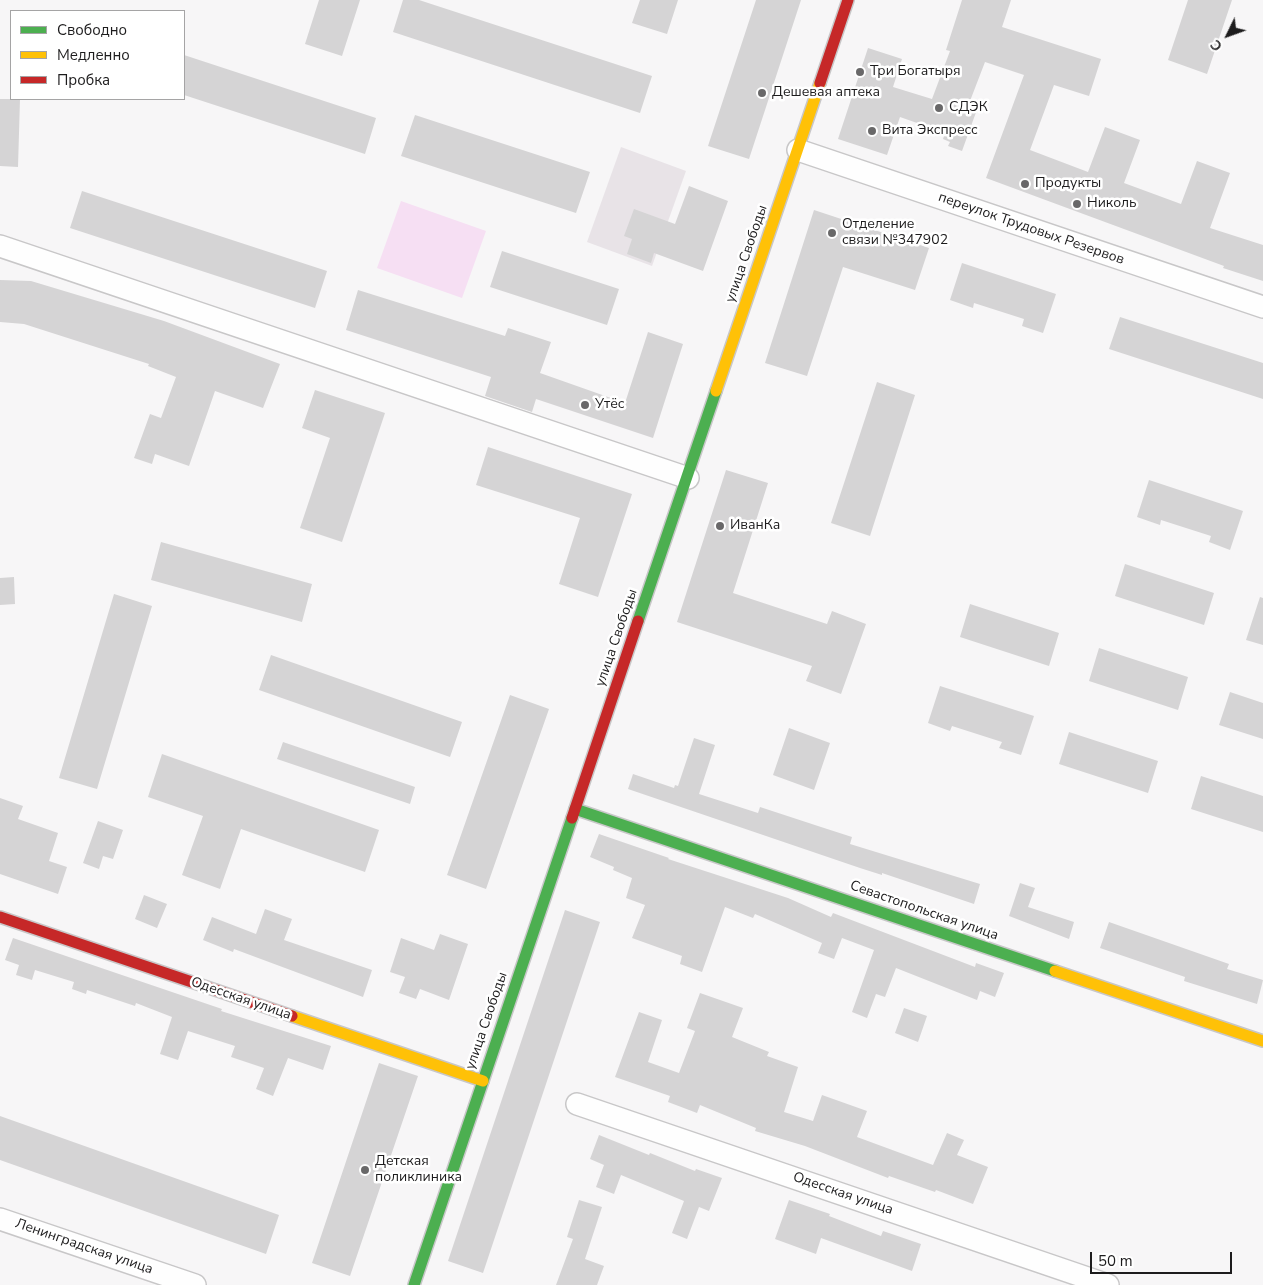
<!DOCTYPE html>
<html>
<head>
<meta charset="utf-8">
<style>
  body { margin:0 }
  #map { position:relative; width:1263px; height:1285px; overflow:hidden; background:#f7f6f7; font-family:"Nunito Sans",sans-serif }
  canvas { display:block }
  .legend { position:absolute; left:10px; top:10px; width:175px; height:90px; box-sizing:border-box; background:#fff; border:1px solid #a5a4a5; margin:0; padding:6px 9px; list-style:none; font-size:15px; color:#1d1c1d }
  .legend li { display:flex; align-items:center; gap:10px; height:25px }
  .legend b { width:25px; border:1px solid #a5a4a5 }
  .north { position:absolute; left:1203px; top:10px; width:50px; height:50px; -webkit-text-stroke:4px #fff; paint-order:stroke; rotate:228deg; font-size:14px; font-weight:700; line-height:20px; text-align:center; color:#1d1c1d }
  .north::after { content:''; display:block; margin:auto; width:18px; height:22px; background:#1d1c1d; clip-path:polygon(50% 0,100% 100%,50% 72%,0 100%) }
  .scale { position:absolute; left:1090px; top:1252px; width:142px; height:22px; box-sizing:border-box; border:2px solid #1d1c1d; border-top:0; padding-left:6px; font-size:15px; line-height:18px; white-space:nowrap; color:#1d1c1d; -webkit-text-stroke:4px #fff; paint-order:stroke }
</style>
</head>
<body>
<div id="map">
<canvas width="1263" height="1285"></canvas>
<ul class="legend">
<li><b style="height:6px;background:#4caf50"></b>Свободно</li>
<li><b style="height:6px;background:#ffc107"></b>Медленно</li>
<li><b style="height:6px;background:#c62828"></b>Пробка</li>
</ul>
<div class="north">С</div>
<div class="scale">50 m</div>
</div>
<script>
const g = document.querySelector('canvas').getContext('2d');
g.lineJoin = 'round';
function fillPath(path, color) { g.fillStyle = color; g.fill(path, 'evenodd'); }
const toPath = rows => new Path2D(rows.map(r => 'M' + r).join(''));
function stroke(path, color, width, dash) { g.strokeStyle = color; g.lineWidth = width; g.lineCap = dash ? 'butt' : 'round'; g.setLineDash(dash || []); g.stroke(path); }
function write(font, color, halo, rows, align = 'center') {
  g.font = font + ' "Nunito Sans",sans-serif'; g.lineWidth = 5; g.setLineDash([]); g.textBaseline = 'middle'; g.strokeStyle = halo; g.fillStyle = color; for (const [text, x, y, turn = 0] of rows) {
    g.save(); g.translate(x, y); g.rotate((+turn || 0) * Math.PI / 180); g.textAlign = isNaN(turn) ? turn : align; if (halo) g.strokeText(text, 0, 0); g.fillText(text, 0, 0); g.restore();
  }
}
const built = toPath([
  [621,147,686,171,652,266,587,242]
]);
const green = toPath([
  [401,201,486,231,462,298,377,268]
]);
const building = toPath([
  [319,0,360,0,342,56,305,44],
  [403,0,419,0,652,76,640,113,393,32],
  [640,0,678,0,667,34,632,23],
  [756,0,801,0,749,159,708,146],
  [962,0,1011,0,1002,27,1101,59,1089,96,1054,85,1030,150,1088,172,1105,127,1140,140,1124,183,1181,204,1197,161,1230,173,1210,228,1263,245,1263,281,1223,268,1224,266,986,178,1024,75,985,62,970,101,979,104,962,151,948,146,950,142,943,139,944,136,936,133,937,130,900,117,887,155,838,139,868,48,902,59,893,87,932,99,950,51,946,50],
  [1188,0,1232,0,1207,74,1168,60],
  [184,55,376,118,365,154,184,95],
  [0,99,20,99,18,167,0,166],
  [415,115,590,172,576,213,401,156],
  [689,186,728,201,703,271,654,253,651,263,627,254,632,239,624,236,634,209,675,224],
  [82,191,327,271,315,308,70,228],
  [814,210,929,248,915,290,843,267,807,376,765,363],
  [502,251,619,289,607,325,490,287],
  [962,263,1056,294,1043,333,1022,326,1024,319,974,303,973,308,950,300],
  [0,280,31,281,164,321,280,364,263,408,215,391,189,466,155,454,152,464,134,458,150,414,161,418,176,377,148,366,149,364,24,324,0,322],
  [358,290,505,336,508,328,551,342,540,373,625,403,648,332,683,344,653,438,536,399,532,412,485,396,491,377,346,330],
  [1120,317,1263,363,1263,399,1109,349],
  [877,382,915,395,870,536,831,523],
  [315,390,385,413,342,542,300,528,330,438,302,428],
  [488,447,632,494,598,597,559,584,580,518,476,485],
  [726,470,768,483,733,593,827,624,832,611,866,624,841,694,806,681,812,666,677,622],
  [1149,480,1243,511,1230,550,1209,542,1211,536,1161,520,1160,525,1137,517],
  [161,542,312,584,302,622,151,580],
  [1125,564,1214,593,1204,625,1115,596],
  [14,577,15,604,0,605,0,578],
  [114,594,152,606,97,789,59,778],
  [1260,597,1263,598,1263,645,1246,640],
  [970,604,1059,633,1049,666,960,637],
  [1099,648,1188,677,1178,710,1089,681],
  [271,655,462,722,450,757,259,690],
  [940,686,1034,716,1021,755,999,748,1002,742,952,726,950,731,928,723],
  [1230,692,1263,703,1263,739,1219,725],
  [510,695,549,709,486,889,447,875],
  [789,728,830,743,814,790,773,775],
  [1069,732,1158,761,1148,793,1059,764],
  [694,738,715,745,699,794,758,813,760,807,821,827,852,837,850,844,980,884,974,904,882,873,882,875,860,868,628,789,633,774,674,788,675,785,678,786],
  [283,742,415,787,410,804,277,759],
  [162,754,379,830,365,872,241,829,220,889,182,875,203,816,148,797],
  [1201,776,1263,796,1263,832,1191,809],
  [0,798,23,806,18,819,58,833,49,861,67,867,58,894,0,874],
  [98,821,123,830,113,859,103,856,99,869,83,863],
  [599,834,669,858,668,859,788,898,831,917,833,913,975,967,976,963,1004,973,995,997,980,991,977,1000,896,968,885,997,876,994,867,1018,852,1012,874,950,842,938,834,959,818,953,822,943,755,914,753,918,725,907,702,972,680,964,682,956,632,938,645,905,626,898,632,878,613,870,614,867,590,857],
  [1020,883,1035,888,1028,907,1074,922,1069,939,1009,916],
  [144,895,167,904,157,928,135,919],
  [265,909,292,919,284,940,372,970,363,997,234,949,233,952,203,940,212,917,256,934],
  [565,910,600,922,483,1273,448,1261],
  [1109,922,1229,964,1227,969,1263,980,1257,1004,1184,981,1185,977,1100,948],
  [440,934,468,944,449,1000,420,989,416,999,399,993,405,977,390,972,401,938,434,950],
  [13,938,222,1009,221,1011,331,1046,323,1070,288,1058,273,1096,256,1089,264,1068,231,1057,235,1046,188,1031,178,1060,160,1054,172,1017,136,1003,135,1006,87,990,86,994,72,989,74,982,35,970,32,980,16,975,19,965,5,960],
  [700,993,743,1008,732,1037,769,1052,767,1056,798,1067,784,1112,813,1121,822,1095,867,1111,857,1137,933,1165,947,1133,964,1140,957,1155,988,1167,973,1204,936,1190,935,1192,889,1176,888,1178,805,1146,755,1131,756,1128,700,1105,697,1113,668,1102,670,1096,615,1077,639,1012,662,1020,648,1062,679,1073,695,1031,687,1028],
  [904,1008,927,1016,918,1042,895,1033],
  [379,1063,418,1076,350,1276,312,1263],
  [0,1116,279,1215,266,1254,0,1160],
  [599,1135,649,1155,650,1153,695,1171,696,1169,722,1178,709,1211,699,1207,687,1239,672,1233,684,1201,621,1175,614,1194,596,1187,604,1165,590,1159],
  [579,1200,602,1207,585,1259,604,1266,597,1285,556,1285,573,1239,567,1237],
  [789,1200,830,1214,829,1216,881,1236,883,1231,921,1244,912,1271,821,1238,816,1254,775,1239]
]);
const street = toPath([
  [798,150,1263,307],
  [0,246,688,478],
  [577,1104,1108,1285],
  [0,1219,195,1285]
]);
const fast = toPath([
  [638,621,716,391],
  [575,809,1055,971],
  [414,1285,572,818]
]);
const slow = toPath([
  [716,391,820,83],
  [1055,971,1263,1041],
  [292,1016,483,1081]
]);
const jam = toPath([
  [820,83,848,0],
  [572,818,638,621],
  [0,917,292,1016]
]);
const markers = [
  [860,72,5,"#696869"],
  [762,93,5,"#696869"],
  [939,108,5,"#696869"],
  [872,131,5,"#696869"],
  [1025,184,5,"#696869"],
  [1077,204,5,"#696869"],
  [832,233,5,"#696869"],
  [585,405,5,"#696869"],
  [720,526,5,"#696869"],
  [365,1170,5,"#696869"]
];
const poiNames = [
  ["Три Богатыря",870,72],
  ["Дешевая аптека",772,93],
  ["СДЭК",949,108],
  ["Вита Экспресс",882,131],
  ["Продукты",1035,184],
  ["Николь",1087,204],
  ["Отделение",842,225],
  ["связи №347902",842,241],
  ["Утёс",595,405],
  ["ИванКа",730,526],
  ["Детская",375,1162],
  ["поликлиника",375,1178]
];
const streetNames = [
  ["переулок Трудовых Резервов",1031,229,19],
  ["улица Свободы",747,254,-71],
  ["улица Свободы",617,638,-71],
  ["Севастопольская улица",924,911,19],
  ["Одесская улица",241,999,19],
  ["улица Свободы",487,1021,-71],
  ["Одесская улица",843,1194,19],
  ["Ленинградская улица",84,1247,19]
];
fillPath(built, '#e8e3e7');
fillPath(green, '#f6dff3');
fillPath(building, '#d5d4d5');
stroke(street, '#c8c7c8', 24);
stroke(fast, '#c8c7c8', 14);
stroke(slow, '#c8c7c8', 14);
stroke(jam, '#c8c7c8', 14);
stroke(street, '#fefefe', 21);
stroke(fast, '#4caf50', 11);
stroke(slow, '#ffc107', 11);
stroke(jam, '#c62828', 11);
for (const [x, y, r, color] of markers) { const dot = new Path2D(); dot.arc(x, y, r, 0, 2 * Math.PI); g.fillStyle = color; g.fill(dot); stroke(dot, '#fff', 2); }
write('14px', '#1d1c1d', '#fff', poiNames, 'left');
write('14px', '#1d1c1d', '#fff', streetNames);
</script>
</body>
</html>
